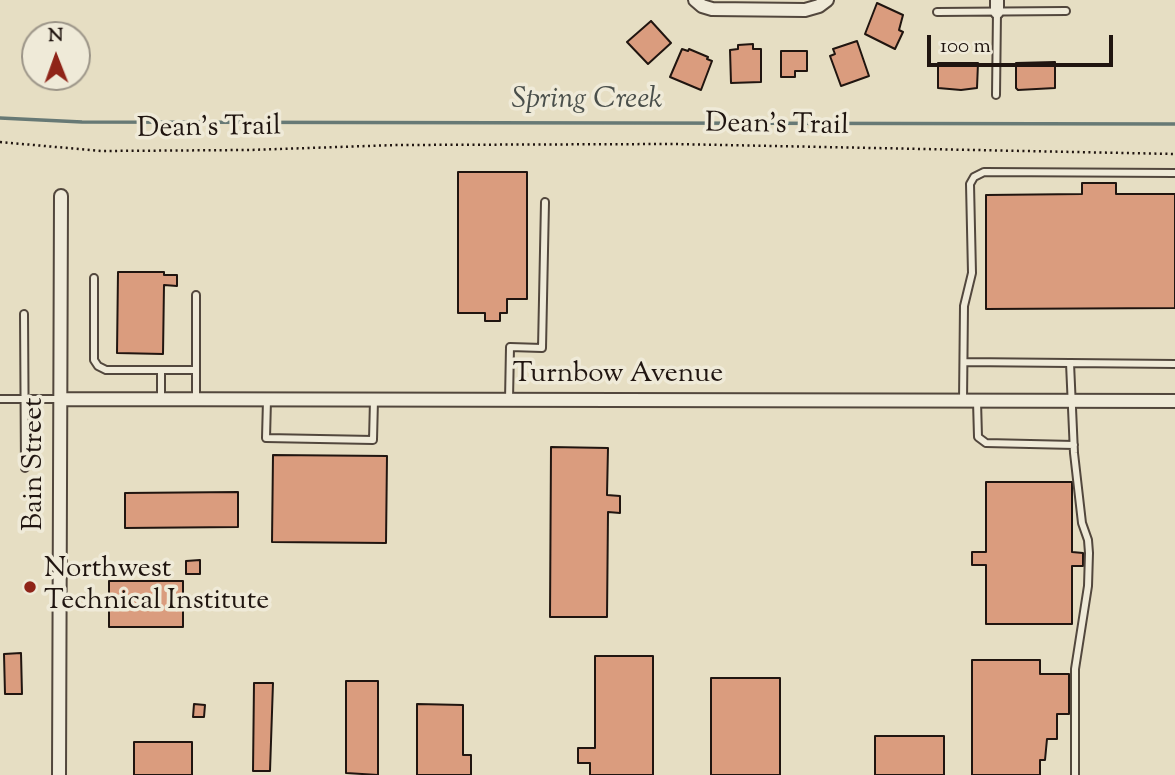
<!DOCTYPE html>
<html>
<head>
<meta charset="utf-8">
<style>
  body { margin:0 }
  #map { position:relative; width:1175px; height:775px; overflow:hidden; background:#e6dec3; font-family:"Sorts Mill Goudy",serif }
  canvas { display:block }
  .north { position:absolute; left:21px; top:21px; width:70px; height:70px; box-sizing:border-box; background:#efead8; border:2px solid #9c9588; border-radius:50%; rotate:359deg; font-size:19px; font-weight:700; line-height:28px; text-align:center; color:#201510 }
  .north::after { content:''; display:block; margin:auto; width:24px; height:32px; background:#8f2418; clip-path:polygon(50% 0,100% 100%,50% 72%,0 100%) }
  .scale { position:absolute; left:927px; top:35px; width:186px; height:32px; box-sizing:border-box; border:4px solid #201510; border-top:0; padding-left:9px; font-size:21px; line-height:24px; white-space:nowrap; color:#201510; -webkit-text-stroke:5px #efead8; paint-order:stroke }
</style>
</head>
<body>
<div id="map">
<canvas width="1175" height="775"></canvas>
<div class="north">N</div>
<div class="scale">100 m</div>
</div>
<script>
const g = document.querySelector('canvas').getContext('2d');
g.lineJoin = 'round';
const toPath = rows => new Path2D(rows.map(r => 'M' + r).join(''));
function stroke(path, color, width, dash) { g.strokeStyle = color; g.lineWidth = width; g.lineCap = dash ? 'butt' : 'round'; g.setLineDash(dash || []); g.stroke(path); }
function fillPath(path, color) { g.fillStyle = color; g.fill(path, 'evenodd'); }
function write(font, color, halo, rows, align = 'center') {
  g.font = font + ' "Sorts Mill Goudy",serif'; g.lineWidth = 7; g.setLineDash([]); g.textBaseline = 'middle'; g.strokeStyle = halo; g.fillStyle = color; for (const [text, x, y, turn = 0] of rows) {
    g.save(); g.translate(x, y); g.rotate((+turn || 0) * Math.PI / 180); g.textAlign = isNaN(turn) ? turn : align; if (halo) g.strokeText(text, 0, 0); g.fillText(text, 0, 0); g.restore();
  }
}
const stream = toPath([
  [0,118,82,122,1175,124]
]);
const building = toPath([
  [877,3,903,15,899,30,903,32,895,49,865,34,877,3],
  [651,21,671,43,648,64,627,42,651,21],
  [857,41,869,76,841,86,830,56,835,54,833,49,857,41],
  [753,44,753,49,761,49,761,82,731,83,730,50,738,49,738,45,753,44],
  [682,49,688,51,689,49,708,57,707,59,712,61,701,90,670,77,682,49],
  [781,51,807,51,807,71,795,71,795,77,781,77,781,51],
  [1055,62,1055,88,1018,90,1016,88,1016,63,1055,62],
  [938,63,978,63,977,88,961,90,938,88,938,63],
  [458,172,527,172,527,299,507,299,507,313,500,313,500,321,485,321,485,313,458,313,458,172],
  [1082,183,1116,183,1116,194,1175,194,1175,308,986,309,986,195,1082,194,1082,183],
  [118,272,164,272,164,275,177,275,177,286,164,285,163,354,117,353,118,272],
  [551,447,608,448,607,495,620,496,620,513,608,512,607,617,550,617,551,447],
  [273,455,387,456,386,543,272,542,273,455],
  [986,482,1072,482,1072,552,1083,553,1083,566,1072,566,1072,624,986,624,986,565,972,565,972,552,986,552,986,482],
  [238,492,238,527,125,528,125,493,238,492],
  [200,560,200,574,186,574,186,561,200,560],
  [109,581,183,581,183,627,109,627,109,581],
  [21,653,22,694,5,694,4,654,21,653],
  [595,656,653,656,653,775,590,775,590,763,578,763,578,748,595,748,595,656],
  [972,660,1040,660,1040,674,1069,674,1069,714,1057,714,1057,739,1047,739,1045,760,1040,760,1040,775,972,775,972,660],
  [711,678,780,678,780,775,711,775,711,678],
  [346,681,378,681,378,775,346,773,346,681],
  [254,683,273,683,270,771,253,771,254,683],
  [194,704,205,705,204,717,193,717,194,704],
  [417,704,463,705,463,755,471,755,471,775,417,775,417,704],
  [875,736,944,736,944,775,875,775,875,736],
  [134,742,192,742,192,775,134,775,134,742]
]);
const path = toPath([
  [0,142,101,151,249,150,396,145,673,144,1175,154]
]);
const service = toPath([
  [937,12,1066,11],
  [996,95,997,12],
  [94,278,94,360,98,366,106,370,196,370,196,400],
  [196,295,196,370],
  [24,314,25,468],
  [964,362,1175,364],
  [1070,363,1074,453,1082,523,1088,540,1089,553,1088,586,1075,669,1075,775],
  [0,399,61,399],
  [161,399,161,370],
  [267,400,266,438,373,440,374,400],
  [509,400,510,347,542,348,545,202],
  [963,401,964,306,972,273,970,184,974,177,984,172,1175,173],
  [977,401,978,437,986,443,1074,445]
]);
const minor = toPath([
  [695,0,702,6,712,9,805,10,819,6,827,0],
  [997,0,997,12],
  [61,399,1175,401],
  [59,775,61,196]
]);
const markers = [
  [30,587,7,"#8f2418"]
];
const streetNames = [
  ["Dean's Trail",777,127,1],
  ["Dean's Trail",209,130,-1],
  ["Turnbow Avenue",618,376],
  ["Bain Street",36,464,-90]
];
const poiNames = [
  ["Northwest",44,571],
  ["Technical Institute",44,603]
];
const waterNames = [
  ["Spring Creek",587,102]
];
stroke(stream, '#677975', 3.5);
fillPath(building, '#da9c7e');
stroke(building, '#201510', 2);
stroke(service, '#52473d', 10);
stroke(minor, '#52473d', 16);
stroke(path, '#201510', 2.5, [2, 3.5]);
stroke(service, '#efead8', 6);
stroke(minor, '#efead8', 12);
for (const [x, y, r, color] of markers) { const dot = new Path2D(); dot.arc(x, y, r, 0, 2 * Math.PI); g.fillStyle = color; g.fill(dot); stroke(dot, '#efead8', 2.5); }
write('28px', '#201510', '#efead8', streetNames);
write('28px', '#201510', '#efead8', poiNames, 'left');
write('italic 30px', '#4a4f4b', '#efead8', waterNames);
</script>
</body>
</html>
